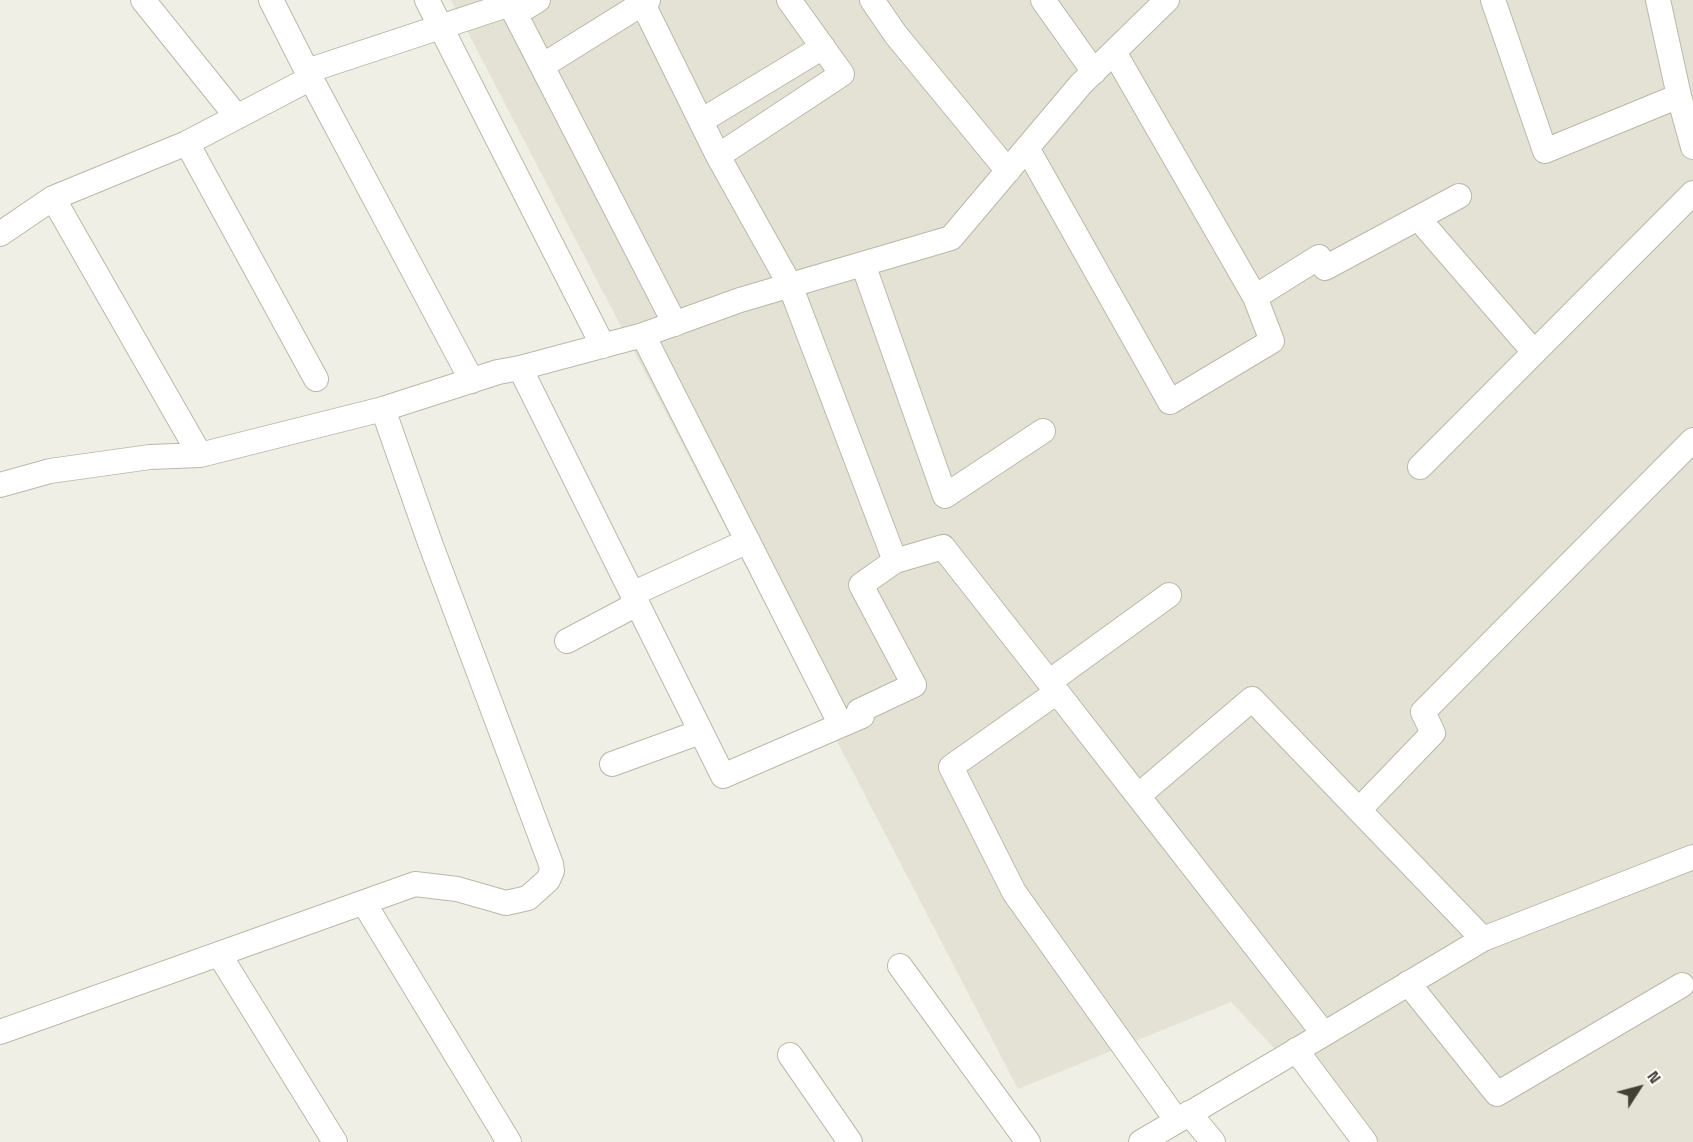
<!DOCTYPE html>
<html>
<head>
<meta charset="utf-8">
<style>
  body { margin:0 }
  #map { position:relative; width:1693px; height:1142px; overflow:hidden; background:#f0efe5; font-family:"Space Grotesk",sans-serif }
  canvas { display:block }
  .north { position:absolute; left:1609px; top:1058px; width:60px; height:60px; -webkit-text-stroke:4px #fff; paint-order:stroke; rotate:54deg; font-size:16px; font-weight:700; line-height:24px; text-align:center; color:#424035 }
  .north::after { content:''; display:block; margin:auto; width:21px; height:27px; background:#424035; clip-path:polygon(50% 0,100% 100%,50% 72%,0 100%) }
</style>
</head>
<body>
<div id="map">
<canvas width="1693" height="1142"></canvas>
<div class="north">N</div>
</div>
<script>
const g = document.querySelector('canvas').getContext('2d');
g.lineJoin = 'round';
function fillPath(path, color) { g.fillStyle = color; g.fill(path, 'evenodd'); }
const toPath = rows => new Path2D(rows.map(r => 'M' + r).join(''));
function stroke(path, color, width, dash) { g.strokeStyle = color; g.lineWidth = width; g.lineCap = dash ? 'butt' : 'round'; g.setLineDash(dash || []); g.stroke(path); }
const residential = toPath([
  [451,0,1693,0,1693,1142,1362,1142,1231,1002,1018,1089]
]);
const minor = toPath([
  [143,0,237,117],
  [271,0,307,71,472,381],
  [427,0,603,346],
  [508,0,675,324],
  [641,0,718,156],
  [789,0,842,74,718,156,790,285,895,561,943,547,1057,692,1138,796,1324,1034,1483,939,1252,699,1138,796],
  [872,0,896,35,1008,171],
  [1043,0,1094,72],
  [1493,0,1545,151,1679,96],
  [1658,0,1679,96,1693,147],
  [515,14,538,0],
  [1114,52,1255,297],
  [542,66,648,0],
  [307,71,510,4],
  [701,121,823,47],
  [187,143,316,379],
  [1027,148,1170,402,1272,341,1255,297,1319,257,1325,268,1459,196],
  [53,198,200,455],
  [1418,218,1534,352],
  [0,234,53,198,187,143,311,78],
  [863,264,945,496,1043,431],
  [643,335,841,725],
  [520,368,723,776,862,716,859,711,914,685,861,585,895,561],
  [1420,467,1693,193],
  [0,485,50,471,150,457,200,455,383,409,498,372,520,368,643,335,740,300,951,238,1081,84,1167,0],
  [632,594,748,541],
  [567,641,637,604],
  [1049,682,1169,595],
  [1057,692,951,767,1014,892,1177,1121,1324,1034],
  [612,764,700,732],
  [1359,810,1433,733,1423,712,1693,440],
  [364,903,509,1142],
  [1483,939,1693,857],
  [219,954,335,1142],
  [900,966,1028,1142],
  [1408,983,1497,1094,1682,985],
  [0,1032,415,884,457,889,506,903,528,898,548,880,552,871,551,864,429,540,383,409],
  [1296,1050,1365,1142],
  [790,1055,850,1142],
  [1189,1113,1213,1142],
  [1141,1142,1177,1121]
]);
fillPath(residential, '#e3e2d4');
stroke(minor, '#bab8a9', 26);
stroke(minor, '#fff', 24);
</script>
</body>
</html>
